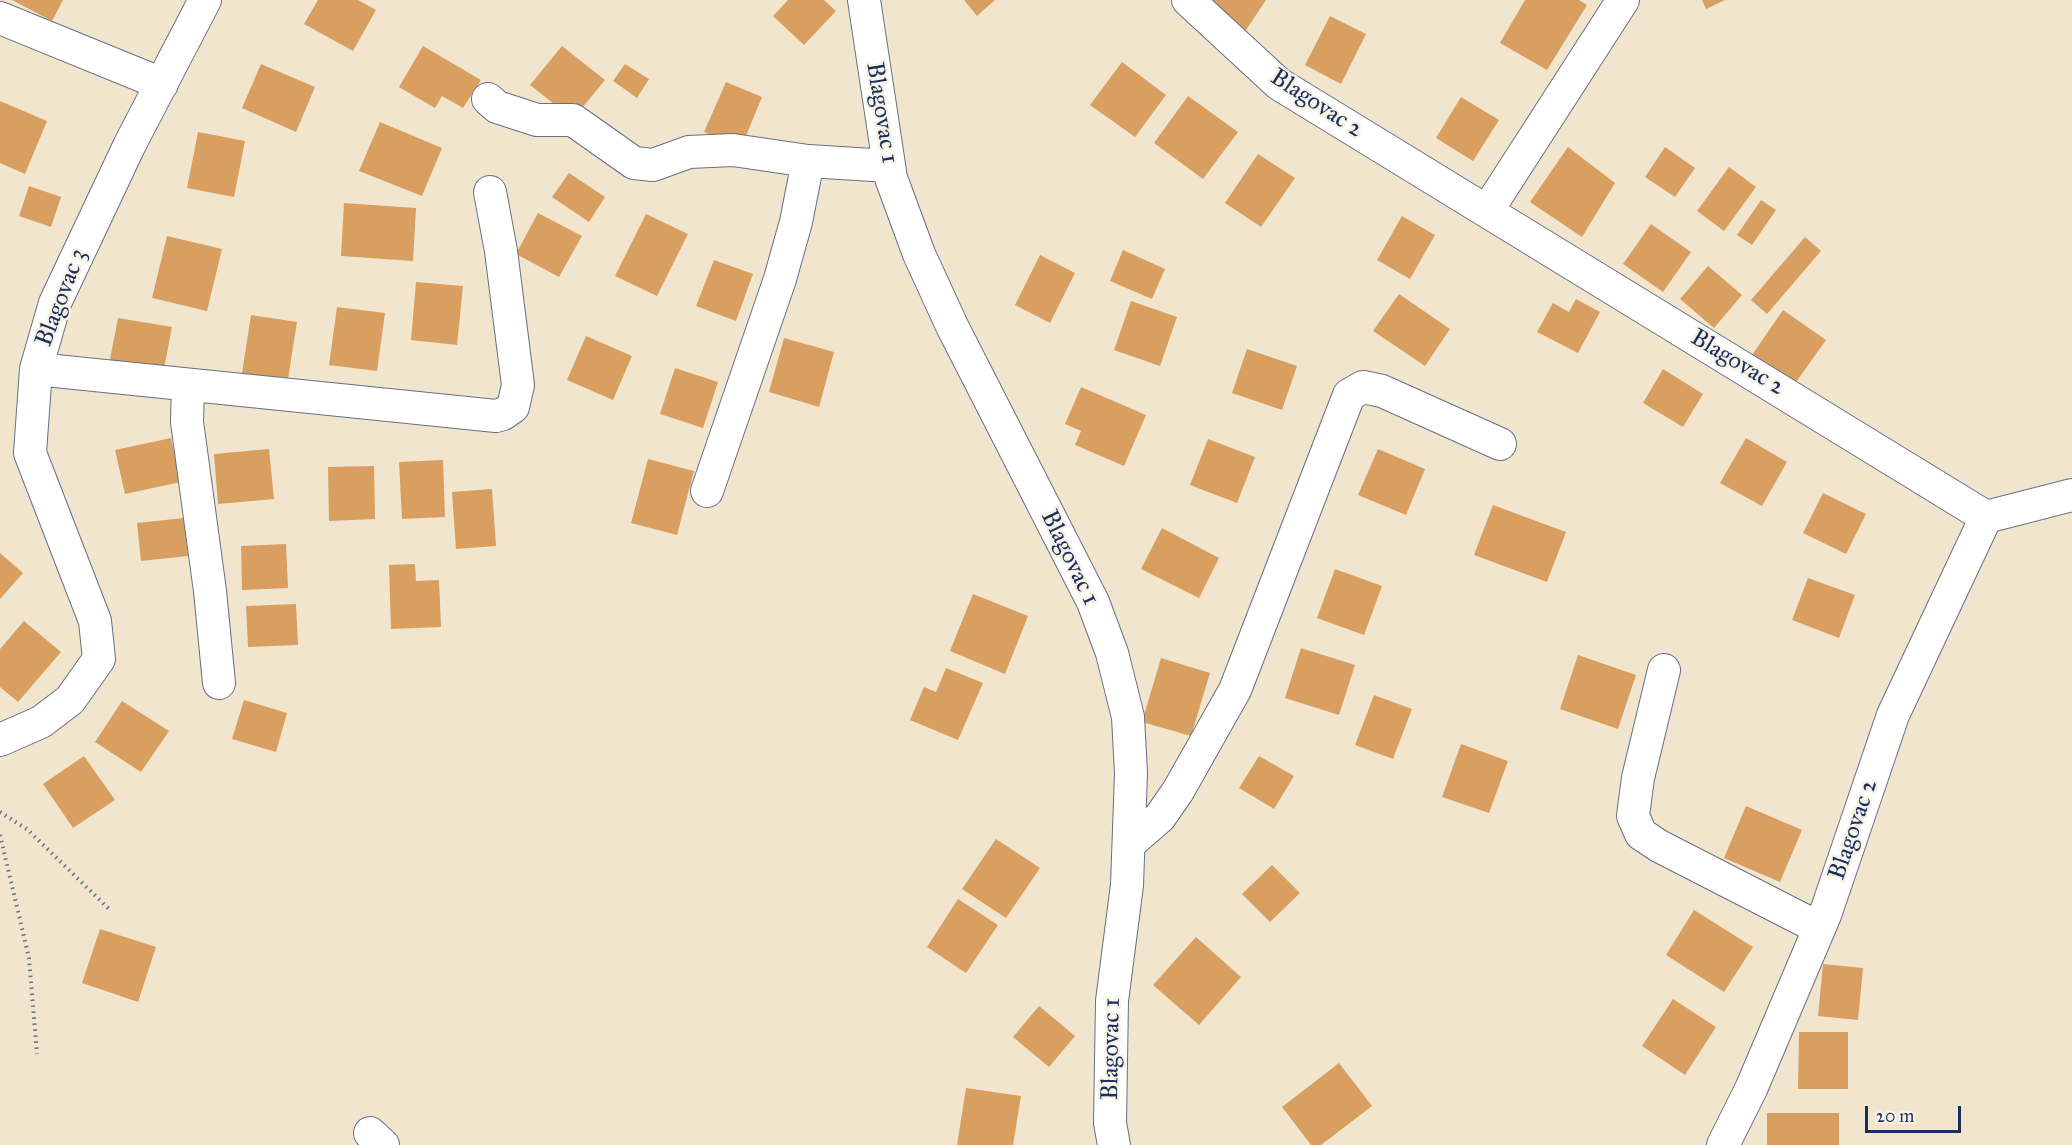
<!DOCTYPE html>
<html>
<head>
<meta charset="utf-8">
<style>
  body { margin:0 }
  #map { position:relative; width:2072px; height:1145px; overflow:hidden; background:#f1e6cd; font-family:"IM FELL Great Primer",serif }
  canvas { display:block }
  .scale { position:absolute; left:1865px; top:1106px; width:96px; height:27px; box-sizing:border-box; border:3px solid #1b2f5e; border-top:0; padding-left:8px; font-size:18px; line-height:21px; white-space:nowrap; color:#1b2f5e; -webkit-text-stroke:4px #f7f3e8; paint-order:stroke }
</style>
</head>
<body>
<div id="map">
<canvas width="2072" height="1145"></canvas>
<div class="scale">20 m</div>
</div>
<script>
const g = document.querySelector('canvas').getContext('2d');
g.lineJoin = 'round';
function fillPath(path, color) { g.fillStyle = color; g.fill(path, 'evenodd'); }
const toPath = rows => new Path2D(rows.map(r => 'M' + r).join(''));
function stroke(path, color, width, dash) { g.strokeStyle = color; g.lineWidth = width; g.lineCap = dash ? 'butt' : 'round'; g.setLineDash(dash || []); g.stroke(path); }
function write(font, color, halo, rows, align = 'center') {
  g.font = font + ' "IM FELL Great Primer",serif'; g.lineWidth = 5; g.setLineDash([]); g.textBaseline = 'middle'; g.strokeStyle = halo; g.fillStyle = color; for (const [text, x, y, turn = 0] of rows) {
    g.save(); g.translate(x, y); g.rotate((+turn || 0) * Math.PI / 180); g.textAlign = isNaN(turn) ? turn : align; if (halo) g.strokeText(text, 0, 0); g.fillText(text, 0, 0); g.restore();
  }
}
const building = toPath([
  [12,0,63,0,52,21],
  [318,0,358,0,376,10,353,51,304,24],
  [788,0,824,0,836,11,804,45,773,16],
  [964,0,995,0,977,16],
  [1196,0,1266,0,1244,33],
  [1525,0,1579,0,1587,5,1547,70,1500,43],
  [1702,0,1725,0,1706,9],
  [1330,16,1366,34,1341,84,1305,65],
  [423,46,481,80,463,108,442,96,435,108,399,87],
  [562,46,605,80,573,119,530,85],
  [1122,62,1166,95,1135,137,1090,105],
  [261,64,315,87,296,132,242,108],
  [625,64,649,79,637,98,613,81],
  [726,82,762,97,741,148,704,132],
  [1188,96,1238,132,1203,179,1154,143],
  [1461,97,1499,120,1473,161,1436,138],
  [0,101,47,121,25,174,0,163],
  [380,122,442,148,422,196,359,171],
  [198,132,245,141,234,197,187,188],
  [1568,147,1615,183,1582,237,1530,202],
  [1665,147,1695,168,1675,197,1645,177],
  [1258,154,1295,178,1261,227,1225,203],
  [1729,167,1756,187,1724,231,1697,211],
  [569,173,605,197,589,222,552,197],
  [29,186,61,197,51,227,19,216],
  [1761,200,1776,210,1752,245,1737,235],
  [344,203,416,208,413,261,341,256],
  [538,213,582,236,559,277,516,254],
  [646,214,688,234,657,296,615,276],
  [1402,216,1435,235,1410,279,1377,260],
  [1651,224,1691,252,1663,292,1623,264],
  [167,236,222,249,207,311,152,298],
  [1805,237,1821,251,1767,314,1751,300],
  [1123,250,1165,269,1152,299,1110,281],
  [1040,255,1075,273,1050,323,1015,305],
  [714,260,753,274,736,321,696,306],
  [1708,266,1742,295,1714,328,1680,299],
  [416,282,463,286,457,345,411,340],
  [1399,294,1450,329,1425,366,1373,331],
  [1576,299,1600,312,1578,353,1537,332,1553,303,1569,312],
  [1131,301,1177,317,1160,366,1114,350],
  [337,307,385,313,377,371,329,365],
  [1783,310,1826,340,1794,385,1752,355],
  [251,315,297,322,288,379,242,373],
  [118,318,172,327,163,374,109,365],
  [586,336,632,356,613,400,567,380],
  [784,338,834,352,819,407,769,392],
  [1247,349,1297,366,1282,410,1232,393],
  [675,368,718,382,703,428,660,414],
  [1663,369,1703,394,1683,427,1643,403],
  [1081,387,1146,415,1124,466,1075,445,1081,431,1065,424],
  [171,438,181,482,125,494,115,450],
  [1746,438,1787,462,1762,506,1720,483],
  [1208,439,1255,457,1237,503,1190,485],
  [269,449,274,499,218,504,214,454],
  [1378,449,1425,469,1406,515,1358,495],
  [648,459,694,471,677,535,631,523],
  [443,460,445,517,402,519,399,462],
  [374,466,375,519,329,521,328,467],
  [492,489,496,546,456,549,452,492],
  [1823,493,1866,514,1846,554,1803,533],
  [1493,505,1566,532,1547,582,1474,555],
  [184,518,188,556,141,561,137,523],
  [1162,528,1219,558,1199,598,1141,569],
  [286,544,288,588,242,590,241,546],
  [0,553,23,573,0,599],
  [415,564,416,581,439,580,441,627,391,629,389,565],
  [1335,569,1382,586,1364,635,1317,618],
  [1808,578,1855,595,1839,638,1792,620],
  [973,594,1028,616,1005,674,950,651],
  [296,604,298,645,248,647,246,606],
  [24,621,61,652,18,702,0,687,0,649],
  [1301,648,1355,665,1339,715,1285,698],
  [1578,655,1636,675,1618,729,1560,709],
  [1161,658,1210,673,1191,736,1142,722],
  [946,668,983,683,958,740,910,720,924,687,936,692],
  [1374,695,1412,709,1393,759,1355,745],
  [244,700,287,713,276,752,232,739],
  [122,701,169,731,141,772,95,742],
  [1461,744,1508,761,1489,813,1442,797],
  [84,756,115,800,73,828,43,784],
  [1259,756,1294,776,1274,809,1239,788],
  [1746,806,1802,830,1780,882,1724,858],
  [996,839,1040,868,1006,918,962,889],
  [1272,865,1300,893,1270,922,1242,894],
  [958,899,998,925,966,973,927,947],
  [1694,910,1753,947,1724,992,1666,955],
  [100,929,156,947,138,1002,82,983],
  [1196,937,1241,977,1199,1025,1153,985],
  [1823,964,1863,968,1858,1020,1818,1016],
  [1673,999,1716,1027,1685,1075,1642,1046],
  [1039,1006,1075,1036,1049,1067,1013,1037],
  [1799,1032,1848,1032,1848,1089,1798,1089],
  [1339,1063,1372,1106,1321,1145,1311,1145,1282,1107],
  [966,1088,1021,1096,1013,1145,957,1145],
  [1767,1113,1839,1113,1839,1145,1767,1145]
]);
const path = toPath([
  [0,812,28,830,109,909],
  [0,835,29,958,37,1054]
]);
const minor = toPath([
  [864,0,891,178,919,254,952,326,1093,602,1112,653,1128,717,1131,773,1127,885,1112,1001,1110,1123,1114,1145],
  [1188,0,1279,84,1986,517],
  [0,18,162,84],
  [488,99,497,107,537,120,573,120,634,163,653,165,689,152,733,150,808,161,889,166],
  [1487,211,1623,0],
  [36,369,496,416,503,414,513,407,518,385,501,251,490,192],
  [188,385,187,422,210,591,219,683],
  [707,491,780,279,796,222,808,161],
  [1664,670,1638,778,1633,816,1641,834,1659,846,1819,928],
  [0,740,41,722,70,700,99,659,95,621,30,453,36,369,55,303,130,144,205,0],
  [1129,844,1160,817,1178,791,1235,690,1349,395,1363,387,1382,391,1500,444],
  [370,1133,383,1145],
  [1723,1145,1751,1089,1825,915,1893,715,1986,517,2072,495]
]);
const streetNames = [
  ["Blagovac 2",1316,104,33],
  ["Blagovac 1",881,113,81],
  ["Blagovac 3",62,298,-69],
  ["Blagovac 2",1737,363,31],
  ["Blagovac 1",1069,558,64],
  ["Blagovac 2",1854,830,-71],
  ["Blagovac 1",1112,1049,-89]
];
fillPath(building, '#d89f61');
stroke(minor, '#666f85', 34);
stroke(path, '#666f85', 4, [1.5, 4.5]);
stroke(minor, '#fff', 32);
write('24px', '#1b2f5e', '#f7f3e8', streetNames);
</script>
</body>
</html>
